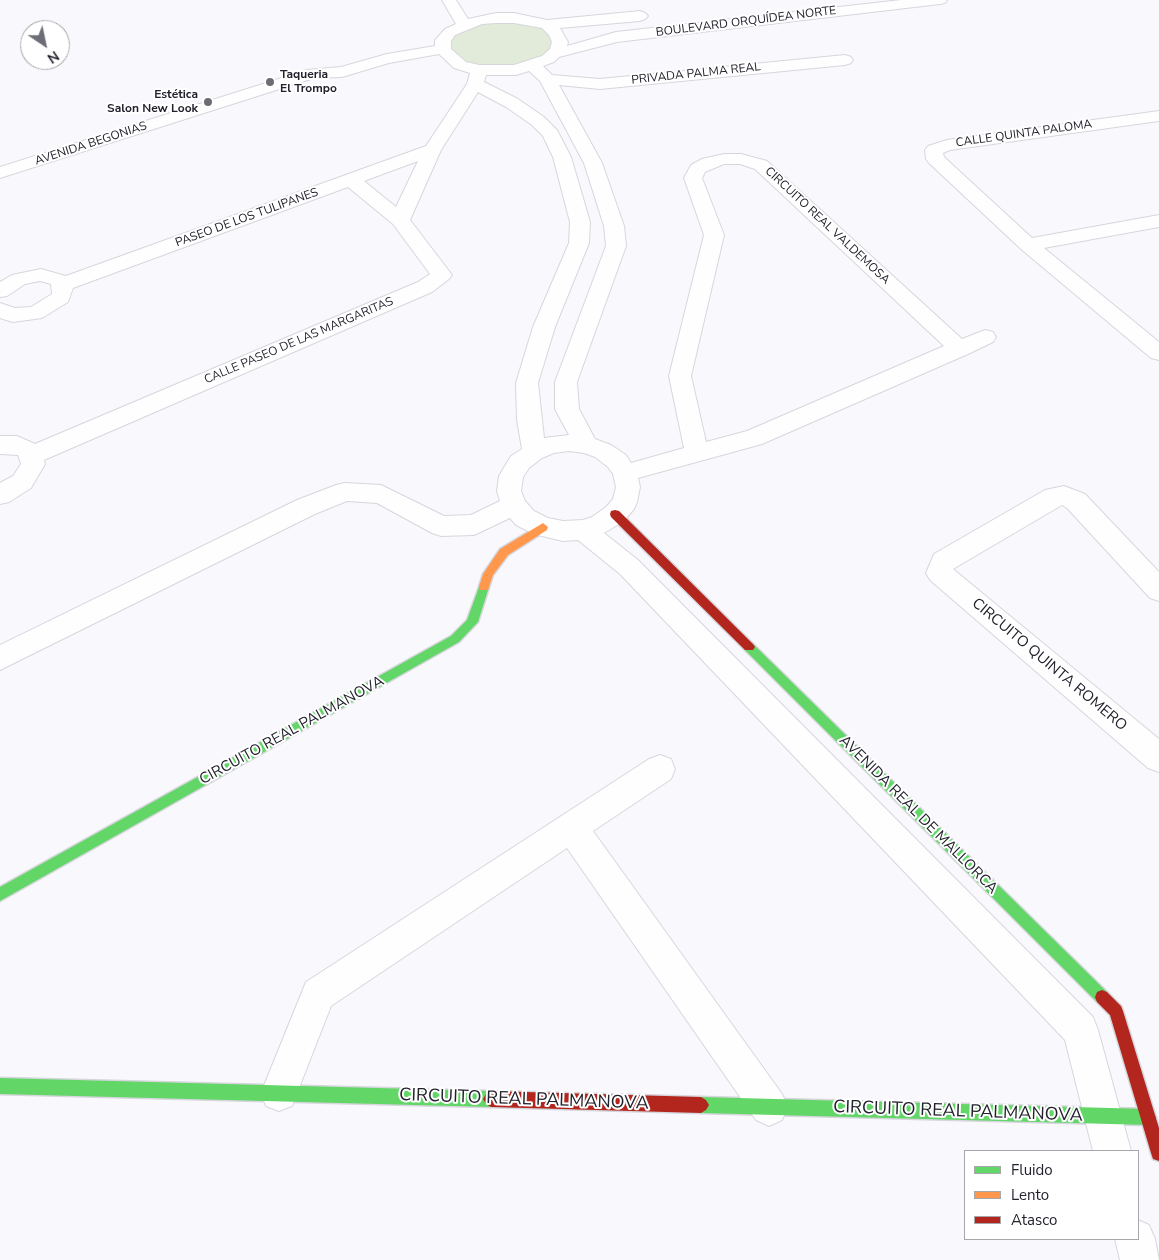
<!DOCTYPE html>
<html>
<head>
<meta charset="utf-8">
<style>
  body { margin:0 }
  #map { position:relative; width:1159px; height:1260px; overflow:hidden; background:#f9f9fd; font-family:"Nunito Sans",sans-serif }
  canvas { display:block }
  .legend { position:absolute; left:964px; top:1150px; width:175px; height:90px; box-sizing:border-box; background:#fff; border:1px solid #a7a7ab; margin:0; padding:6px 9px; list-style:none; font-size:15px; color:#22222d }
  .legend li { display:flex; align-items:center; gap:10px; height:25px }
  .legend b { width:25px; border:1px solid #a7a7ab }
  .north { position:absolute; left:20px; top:20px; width:50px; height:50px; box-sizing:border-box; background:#fff; border:1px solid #a7a7ab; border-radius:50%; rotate:146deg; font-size:14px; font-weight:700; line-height:20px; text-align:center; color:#22222d }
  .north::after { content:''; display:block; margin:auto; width:18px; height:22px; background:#6d6d76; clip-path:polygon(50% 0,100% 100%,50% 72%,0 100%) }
</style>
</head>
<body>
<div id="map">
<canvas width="1159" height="1260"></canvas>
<ul class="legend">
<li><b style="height:6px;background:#63d668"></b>Fluido</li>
<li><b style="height:6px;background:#ff974d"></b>Lento</li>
<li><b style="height:6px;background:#b3261e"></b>Atasco</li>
</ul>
<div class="north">N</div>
</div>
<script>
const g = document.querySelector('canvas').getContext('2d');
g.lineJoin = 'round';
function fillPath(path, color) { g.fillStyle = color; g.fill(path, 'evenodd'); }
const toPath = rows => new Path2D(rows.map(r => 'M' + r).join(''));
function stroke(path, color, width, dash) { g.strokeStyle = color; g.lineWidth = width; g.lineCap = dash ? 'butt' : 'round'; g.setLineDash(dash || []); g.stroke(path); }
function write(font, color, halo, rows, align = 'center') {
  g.font = font + ' "Nunito Sans",sans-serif'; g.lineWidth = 4; g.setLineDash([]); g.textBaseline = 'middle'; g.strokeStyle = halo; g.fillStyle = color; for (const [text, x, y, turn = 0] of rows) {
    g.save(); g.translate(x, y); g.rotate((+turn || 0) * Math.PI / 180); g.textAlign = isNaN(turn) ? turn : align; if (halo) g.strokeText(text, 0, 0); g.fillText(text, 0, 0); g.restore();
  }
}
const green = toPath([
  [514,18,553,31,553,54,498,71,455,60,446,39,463,26]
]);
const street = toPath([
  [442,0,456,0,468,19,496,13,514,13,547,20,640,11,645,13,648,16,645,19,640,21,560,28,568,42,567,46,616,32,901,0,947,0,945,3,940,4,617,42,559,57,554,62,543,66,552,75,600,79,845,55,851,57,853,60,851,63,845,65,600,89,559,85,602,163,624,226,626,246,577,382,579,409,595,439,611,445,626,455,631,463,684,448,669,376,704,235,684,178,691,165,702,159,724,154,741,154,767,161,962,339,985,330,993,332,996,337,993,342,968,354,762,444,638,478,640,487,637,502,634,509,624,521,604,533,638,560,1093,1017,1098,1030,1131,1151,1093,1151,1065,1040,620,574,578,540,563,541,534,534,516,525,510,518,474,535,441,536,432,533,377,503,347,501,315,514,0,670,0,645,297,500,336,485,345,483,381,485,444,516,471,515,500,501,497,491,499,476,511,456,522,449,517,420,516,383,533,327,569,243,570,222,553,157,543,136,532,125,506,107,478,92,441,150,410,220,452,275,449,279,432,292,44,460,45,464,31,488,9,502,0,504,0,483,13,476,21,464,18,455,0,454,0,436,17,436,35,444,418,282,430,274,393,224,348,187,73,288,68,302,42,318,13,322,6,320,0,318,0,303,15,308,31,307,52,294,51,284,40,281,25,284,7,296,0,297,0,282,12,275,41,269,66,276,426,146,467,84,470,73,454,68,439,54,389,63,342,77,314,78,0,178,0,167,307,70,341,67,387,54,435,46,435,40,445,29,456,24,442,0],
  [496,23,514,23,542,28,549,35,552,42,550,49,542,56,514,65,479,65,466,62,451,49,451,41,455,35,482,24,496,23],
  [529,71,540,81,584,163,604,226,606,246,555,382,555,409,569,435,544,438,538,383,555,327,589,243,590,222,571,157,557,130,544,117,518,99,484,82,486,75,516,75,529,71],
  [418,161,396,207,364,181,418,161],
  [724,164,740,164,755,169,944,346,747,431,706,442,691,376,724,235,702,178,705,172,724,164],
  [569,451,584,453,595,457,608,467,613,474,616,487,613,499,606,507,592,517,583,520,563,521,548,518,534,511,525,501,521,491,523,477,529,468,542,458,554,453,569,451],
  [1159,111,1159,121,950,150,943,153,944,157,1032,238,1159,215,1159,227,1044,248,1159,342,1159,360,1151,358,1021,249,929,163,926,159,925,150,928,146,947,140,1159,111],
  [1064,486,1085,494,1159,572,1159,601,1150,598,1067,508,1062,505,953,569,1159,739,1159,772,1148,768,930,580,926,573,934,554,1045,490,1064,486],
  [660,755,671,759,675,769,671,779,593,831,782,1094,788,1107,782,1120,769,1126,756,1120,567,848,331,1006,292,1106,279,1111,266,1106,261,1093,306,982,649,759,660,755],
  [1138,1220,1149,1225,1155,1239,1159,1260,1120,1260,1115,1239,1138,1239,1138,1220]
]);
const fast = toPath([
  [484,583,488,584,489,587,478,622,459,642,0,901,0,887,451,636,467,620,479,587,480,584,484,583],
  [749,642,753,644,1107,992,1109,997,1107,1002,1102,1004,1097,1002,745,650,743,647,745,644,749,642],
  [0,1078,491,1091,496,1094,499,1099,496,1104,491,1107,0,1094,0,1078],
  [701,1097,1148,1109,1153,1112,1156,1117,1153,1122,1148,1125,701,1113,696,1110,693,1105,696,1100,701,1097]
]);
const slow = toPath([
  [543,523,548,527,547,530,508,555,493,575,488,590,480,590,479,587,483,574,500,549,543,523]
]);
const jam = toPath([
  [615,510,619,511,753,644,755,647,753,650,745,650,611,517,610,514,611,511,615,510],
  [1102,990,1107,992,1121,1006,1123,1011,1159,1128,1159,1161,1153,1159,1151,1153,1110,1015,1097,1002,1095,997,1097,992,1102,990],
  [491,1091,701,1097,706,1100,709,1105,706,1110,701,1113,491,1107,486,1104,483,1099,486,1094,491,1091]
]);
const markers = [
  [270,82,5,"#6d6d76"],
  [208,102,5,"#6d6d76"]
];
const farStreetnames = [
  ["BOULEVARD ORQUÍDEA NORTE",746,22,-7],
  ["PRIVADA PALMA REAL",696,74,-6],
  ["CALLE QUINTA PALOMA",1024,134,-8],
  ["AVENIDA BEGONIAS",91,144,-18],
  ["PASEO DE LOS TULIPANES",247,218,-20],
  ["CIRCUITO REAL VALDEMOSA",827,226,43],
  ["CALLE PASEO DE LAS MARGARITAS",299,341,-23]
];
const farPoinames = [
  ["Taqueria",280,75],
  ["El Trompo",280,89],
  ["Estética",198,95,"right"],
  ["Salon New Look",198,109,"right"]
];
const streetNames = [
  ["CIRCUITO QUINTA ROMERO",1049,665,40],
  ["CIRCUITO REAL PALMANOVA",292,731,-29],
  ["AVENIDA REAL DE MALLORCA",918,815,45]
];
const nearStreetnames = [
  ["CIRCUITO REAL PALMANOVA",524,1100,2],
  ["CIRCUITO REAL PALMANOVA",958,1112,2]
];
fillPath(green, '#e2ebd9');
stroke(street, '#d6d6dd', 2);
stroke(fast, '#d6d6dd', 3);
stroke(slow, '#d6d6dd', 3);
stroke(jam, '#d6d6dd', 3);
fillPath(street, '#fefeff');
fillPath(fast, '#63d668');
fillPath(slow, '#ff974d');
fillPath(jam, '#b3261e');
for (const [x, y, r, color] of markers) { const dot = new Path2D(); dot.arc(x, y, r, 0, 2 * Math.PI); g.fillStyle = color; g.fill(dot); stroke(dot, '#fff', 2); }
write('12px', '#22222d', '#fff', farStreetnames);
write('bold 12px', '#22222d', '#fff', farPoinames, 'left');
write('15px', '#22222d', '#fff', streetNames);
write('18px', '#22222d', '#fff', nearStreetnames);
</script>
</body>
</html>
